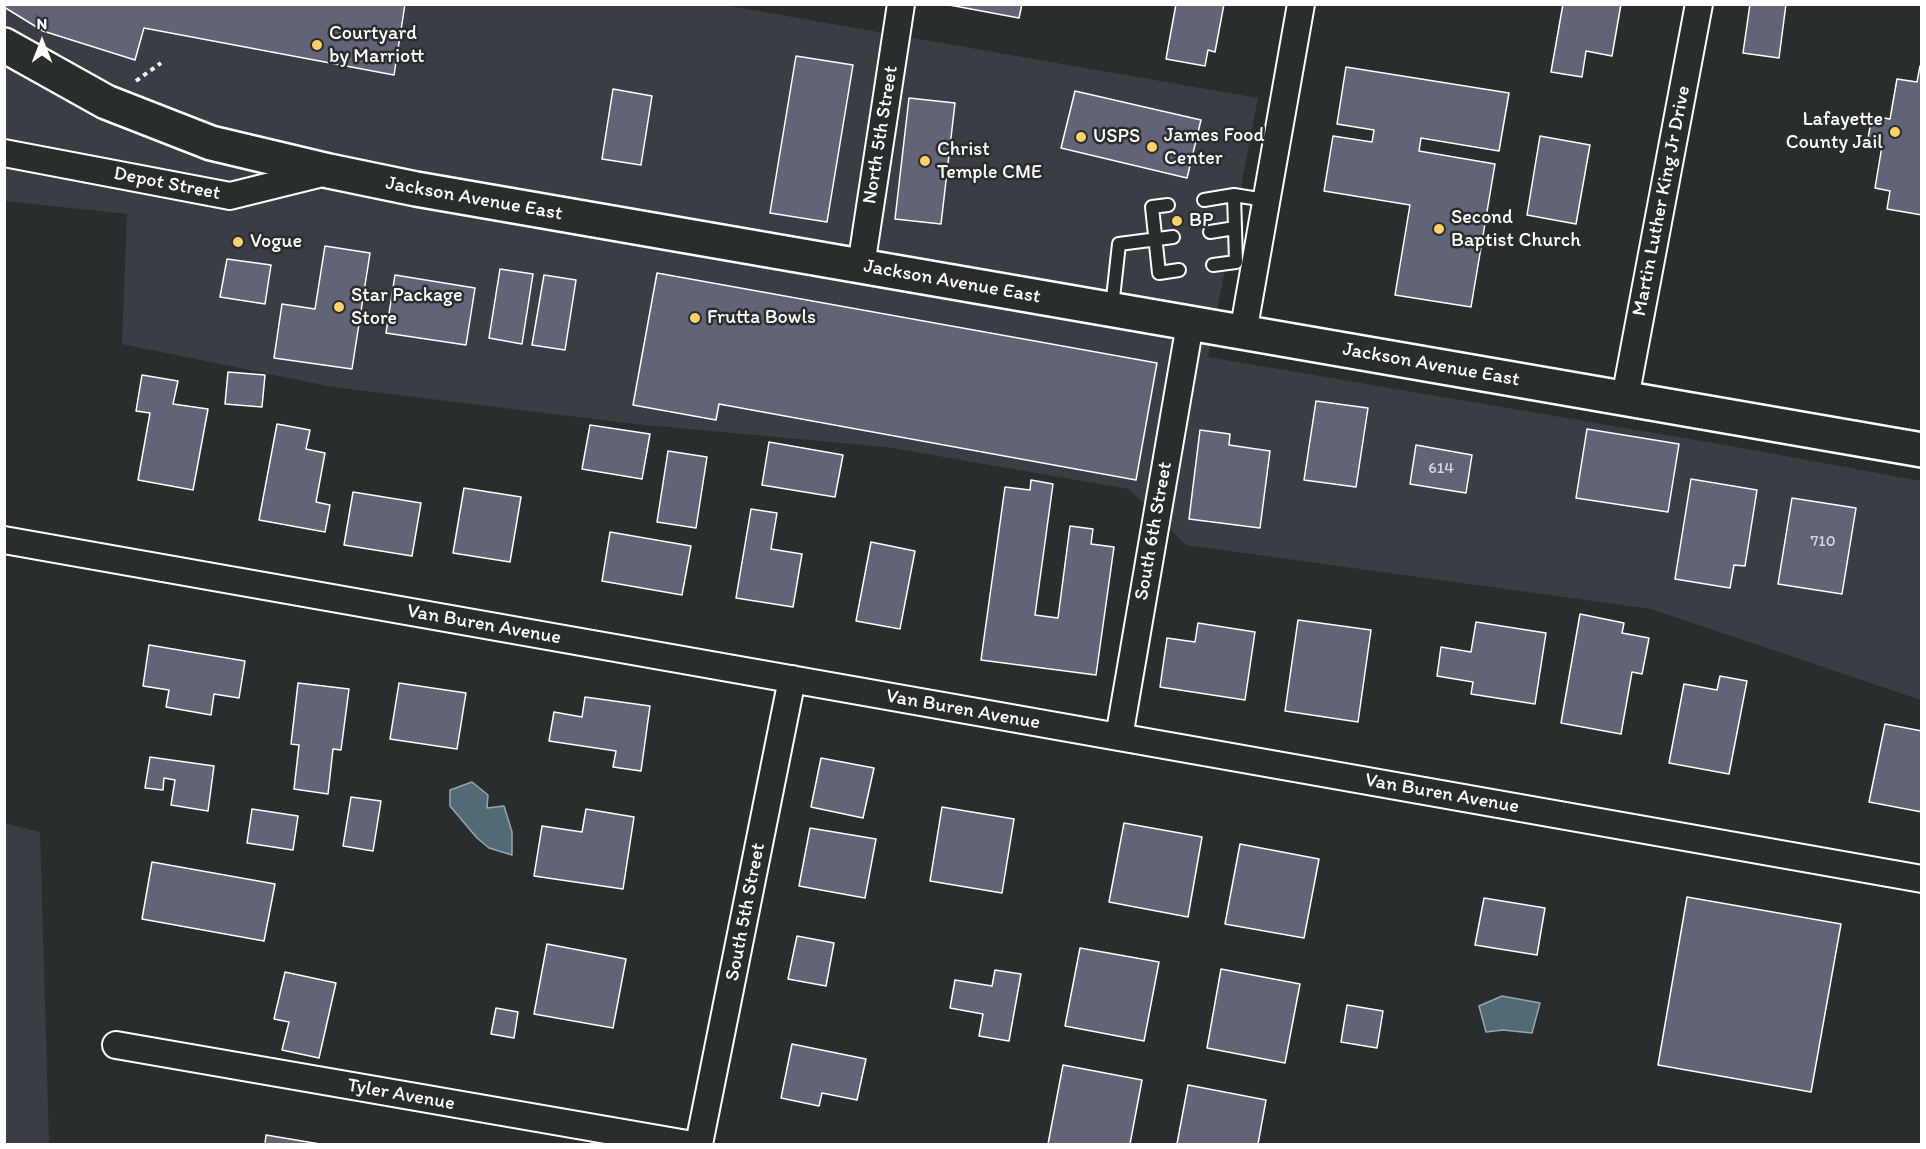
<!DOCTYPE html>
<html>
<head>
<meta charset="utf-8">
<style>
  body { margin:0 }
  #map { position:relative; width:1926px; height:1149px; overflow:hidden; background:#2a2d2e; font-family:Itim,sans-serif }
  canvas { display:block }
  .frame { position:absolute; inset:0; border:6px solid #fff; pointer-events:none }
  .north { position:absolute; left:12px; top:12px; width:60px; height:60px; -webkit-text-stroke:4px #2a2d2e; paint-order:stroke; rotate:0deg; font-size:16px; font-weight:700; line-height:24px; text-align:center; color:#fff }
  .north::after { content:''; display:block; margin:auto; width:21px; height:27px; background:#fff; clip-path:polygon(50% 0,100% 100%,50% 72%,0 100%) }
</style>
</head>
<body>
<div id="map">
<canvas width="1926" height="1149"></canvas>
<div class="frame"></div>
<div class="north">N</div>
</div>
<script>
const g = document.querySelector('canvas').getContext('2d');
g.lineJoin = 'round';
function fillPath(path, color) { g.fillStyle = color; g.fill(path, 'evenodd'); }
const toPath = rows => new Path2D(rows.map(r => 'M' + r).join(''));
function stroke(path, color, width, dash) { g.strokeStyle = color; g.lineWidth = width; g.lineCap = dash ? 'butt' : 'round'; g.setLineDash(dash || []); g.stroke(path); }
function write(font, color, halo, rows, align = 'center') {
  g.font = font + ' Itim,sans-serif'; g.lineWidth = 5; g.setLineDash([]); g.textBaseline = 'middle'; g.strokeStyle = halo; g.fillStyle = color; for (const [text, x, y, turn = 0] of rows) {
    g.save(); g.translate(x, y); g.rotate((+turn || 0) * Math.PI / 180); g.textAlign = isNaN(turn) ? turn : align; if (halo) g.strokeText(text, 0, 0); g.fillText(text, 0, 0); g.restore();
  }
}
const built = toPath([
  [5,5,723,5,1258,98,1208,357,1725,445,1921,481,1921,700,1651,609,1186,545,1129,489,886,447,635,424,333,387,122,344,127,214,5,201],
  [4,823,40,832,49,1144,5,1144]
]);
const water = toPath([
  [472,782,488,795,487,808,504,806,512,832,512,855,489,848,477,838,450,806,450,790,472,782],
  [1502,996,1540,1003,1532,1033,1503,1030,1486,1032,1479,1006,1502,996]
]);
const building = toPath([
  [4,4,405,4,394,75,144,28,135,60,43,31,4,7,4,4],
  [944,4,1022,4,1019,18,944,4],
  [1176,4,1224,4,1215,52,1208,50,1205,66,1166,59,1176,4],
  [1563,4,1621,4,1612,56,1586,51,1582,77,1551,72,1563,4],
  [1750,4,1786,4,1779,58,1743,53,1750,4],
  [796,56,853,65,827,222,770,213,796,56],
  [1920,66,1922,66,1922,215,1887,209,1890,191,1875,188,1882,146,1867,144,1872,116,1890,119,1897,79,1917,82,1920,66],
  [1346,67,1509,93,1499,151,1421,138,1419,151,1495,164,1471,307,1395,295,1410,205,1324,191,1333,136,1372,142,1374,130,1337,124,1346,67],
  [613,89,652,96,641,165,602,159,613,89],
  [1075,91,1201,120,1187,178,1061,148,1075,91],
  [909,98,955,103,941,224,895,219,909,98],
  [1540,136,1590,145,1576,224,1527,215,1540,136],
  [325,246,370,253,352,369,274,358,282,304,315,309,325,246],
  [227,259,271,265,265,304,220,297,227,259],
  [500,269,533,274,522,344,489,338,500,269],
  [657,273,1157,363,1136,480,719,404,716,420,633,405,657,273],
  [395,275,475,288,466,345,386,333,395,275],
  [544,275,576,280,565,350,532,345,544,275],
  [228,372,265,375,262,407,225,404,228,372],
  [142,375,178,381,173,404,208,409,193,490,138,480,150,413,136,411,142,375],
  [1316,401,1368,408,1356,487,1304,480,1316,401],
  [277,424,310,430,306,449,325,453,316,502,330,505,325,532,259,520,277,424],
  [590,425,650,434,642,479,582,469,590,425],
  [1587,429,1679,444,1668,512,1576,498,1587,429],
  [1200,430,1230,434,1229,445,1270,451,1260,528,1189,519,1200,430],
  [769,442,843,455,835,497,762,485,769,442],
  [1416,445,1472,455,1466,493,1410,484,1416,445],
  [668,451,707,457,696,528,657,522,668,451],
  [1691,479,1757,490,1745,566,1734,565,1730,588,1675,579,1691,479],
  [1031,480,1053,484,1035,615,1058,618,1070,526,1093,529,1091,544,1114,547,1096,675,981,660,1005,487,1030,490,1031,480],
  [464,488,521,497,510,562,453,553,464,488],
  [353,492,421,503,412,556,344,545,353,492],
  [1792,498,1856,508,1842,594,1778,584,1792,498],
  [751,509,777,513,771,549,802,554,793,607,736,598,751,509],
  [610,532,691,546,682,595,602,581,610,532],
  [871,542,915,551,900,629,856,621,871,542],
  [1580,614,1624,623,1622,633,1649,638,1642,674,1632,672,1621,734,1561,723,1580,614],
  [1298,620,1371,630,1358,722,1285,711,1298,620],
  [1476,622,1546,633,1535,704,1471,694,1473,682,1437,676,1441,647,1471,652,1476,622],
  [1198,623,1255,632,1245,700,1160,687,1167,638,1195,642,1198,623],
  [149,645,245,661,239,698,214,694,211,715,166,707,169,690,143,686,149,645],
  [1720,676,1747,681,1729,774,1669,763,1684,684,1717,690,1720,676],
  [298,683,349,689,341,750,333,749,328,794,294,789,299,745,291,744,298,683],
  [399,683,466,693,457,749,390,739,399,683],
  [585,697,650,706,641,771,613,767,616,751,549,741,554,712,582,717,585,697],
  [1885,724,1922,731,1922,812,1869,802,1885,724],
  [150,757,214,766,208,811,171,805,175,780,164,778,163,790,145,788,150,757],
  [821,758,874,768,863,818,811,807,821,758],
  [351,797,381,801,373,851,343,846,351,797],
  [942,807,1014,819,1002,893,930,881,942,807],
  [252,809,298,816,293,850,247,843,252,809],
  [586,809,634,817,623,889,534,876,542,826,582,832,586,809],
  [1124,823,1202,837,1188,917,1109,902,1124,823],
  [810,828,876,839,865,898,799,886,810,828],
  [1240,844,1319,859,1304,938,1225,924,1240,844],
  [152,862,275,884,264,941,142,919,152,862],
  [1687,897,1841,924,1811,1092,1658,1065,1687,897],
  [1484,898,1545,908,1537,955,1475,945,1484,898],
  [797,936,834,943,826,986,788,979,797,936],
  [547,944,626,959,613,1028,534,1014,547,944],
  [1080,948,1159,962,1144,1041,1065,1026,1080,948],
  [1221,969,1300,984,1285,1063,1207,1048,1221,969],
  [995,970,1021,974,1009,1041,979,1036,983,1014,950,1008,955,980,992,986,995,970],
  [285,972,336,983,319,1058,282,1050,289,1022,274,1019,285,972],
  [1347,1005,1383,1011,1377,1048,1341,1042,1347,1005],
  [496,1008,518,1012,514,1038,491,1034,496,1008],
  [792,1044,866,1059,857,1100,822,1093,819,1106,781,1098,792,1044],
  [1063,1065,1142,1080,1130,1144,1048,1144,1063,1065],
  [1188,1085,1266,1100,1258,1144,1177,1144,1188,1085],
  [266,1135,320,1144,265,1144,266,1135]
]);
const path = toPath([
  [136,81,161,63]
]);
const lane = toPath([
  [1204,200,1234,195,1265,200],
  [1168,205,1152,207,1159,273,1179,270],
  [1210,232,1235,228],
  [1213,265,1236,262,1234,195],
  [1112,307,1119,244,1173,237]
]);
const street = toPath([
  [4,153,230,196,327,172],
  [861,266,901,4],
  [1243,333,1301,4],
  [1625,398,1699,4],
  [4,540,1922,879],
  [1119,737,1190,324],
  [116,1045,687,1144],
  [699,1144,792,679]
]);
const secondary = toPath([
  [4,45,106,102,211,143,329,171,416,189,1922,450]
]);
const markers = [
  [317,45,6,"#ffd166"],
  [1895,132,6,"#ffd166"],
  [1081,137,6,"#ffd166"],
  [1152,147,6,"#ffd166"],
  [925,161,6,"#ffd166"],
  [1177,221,6,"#ffd166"],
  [1439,229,6,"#ffd166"],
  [238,242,6,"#ffd166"],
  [339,307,6,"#ffd166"],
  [695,318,6,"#ffd166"]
];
const numberNames = [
  ["614",1441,469],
  ["710",1823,542]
];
const poiNames = [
  ["Courtyard",329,34],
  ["by Marriott",329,57],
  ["Lafayette",1883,120,"right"],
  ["County Jail",1883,143,"right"],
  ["James Food",1164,136],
  ["Center",1164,159],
  ["USPS",1093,137],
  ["Christ",937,150],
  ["Temple CME",937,173],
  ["Second",1451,218],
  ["Baptist Church",1451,241],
  ["BP",1189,221],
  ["Vogue",250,242],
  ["Star Package",351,296],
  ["Store",351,319],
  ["Frutta Bowls",707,318]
];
const streetNames = [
  ["North 5th Street",881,135,-81],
  ["Depot Street",167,184,11],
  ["Jackson Avenue East",474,199,10],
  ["Martin Luther King Jr Drive",1662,201,-79],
  ["Jackson Avenue East",952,282,10],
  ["Jackson Avenue East",1431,365,10],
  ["South 6th Street",1154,531,-80],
  ["Van Buren Avenue",484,625,10],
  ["Van Buren Avenue",963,710,10],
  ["Van Buren Avenue",1442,794,10],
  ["South 5th Street",746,912,-79],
  ["Tyler Avenue",401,1095,10]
];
fillPath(built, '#3a3e44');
fillPath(water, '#526a76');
stroke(water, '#97a6ad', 1.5);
fillPath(building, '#606476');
stroke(building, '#fff', 1.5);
stroke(lane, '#fff', 16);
stroke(street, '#fff', 30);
stroke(secondary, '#fff', 38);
stroke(path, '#fff', 4, [4.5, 4.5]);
stroke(lane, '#2a2d2e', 12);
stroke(street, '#2a2d2e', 26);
stroke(secondary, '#2a2d2e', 33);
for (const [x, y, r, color] of markers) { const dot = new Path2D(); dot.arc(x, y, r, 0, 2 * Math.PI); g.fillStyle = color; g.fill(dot); stroke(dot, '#2a2d2e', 2); }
write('16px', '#d7d8dd', null, numberNames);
write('20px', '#fff', '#2a2d2e', poiNames, 'left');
write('20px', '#fff', '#2a2d2e', streetNames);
</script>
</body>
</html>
